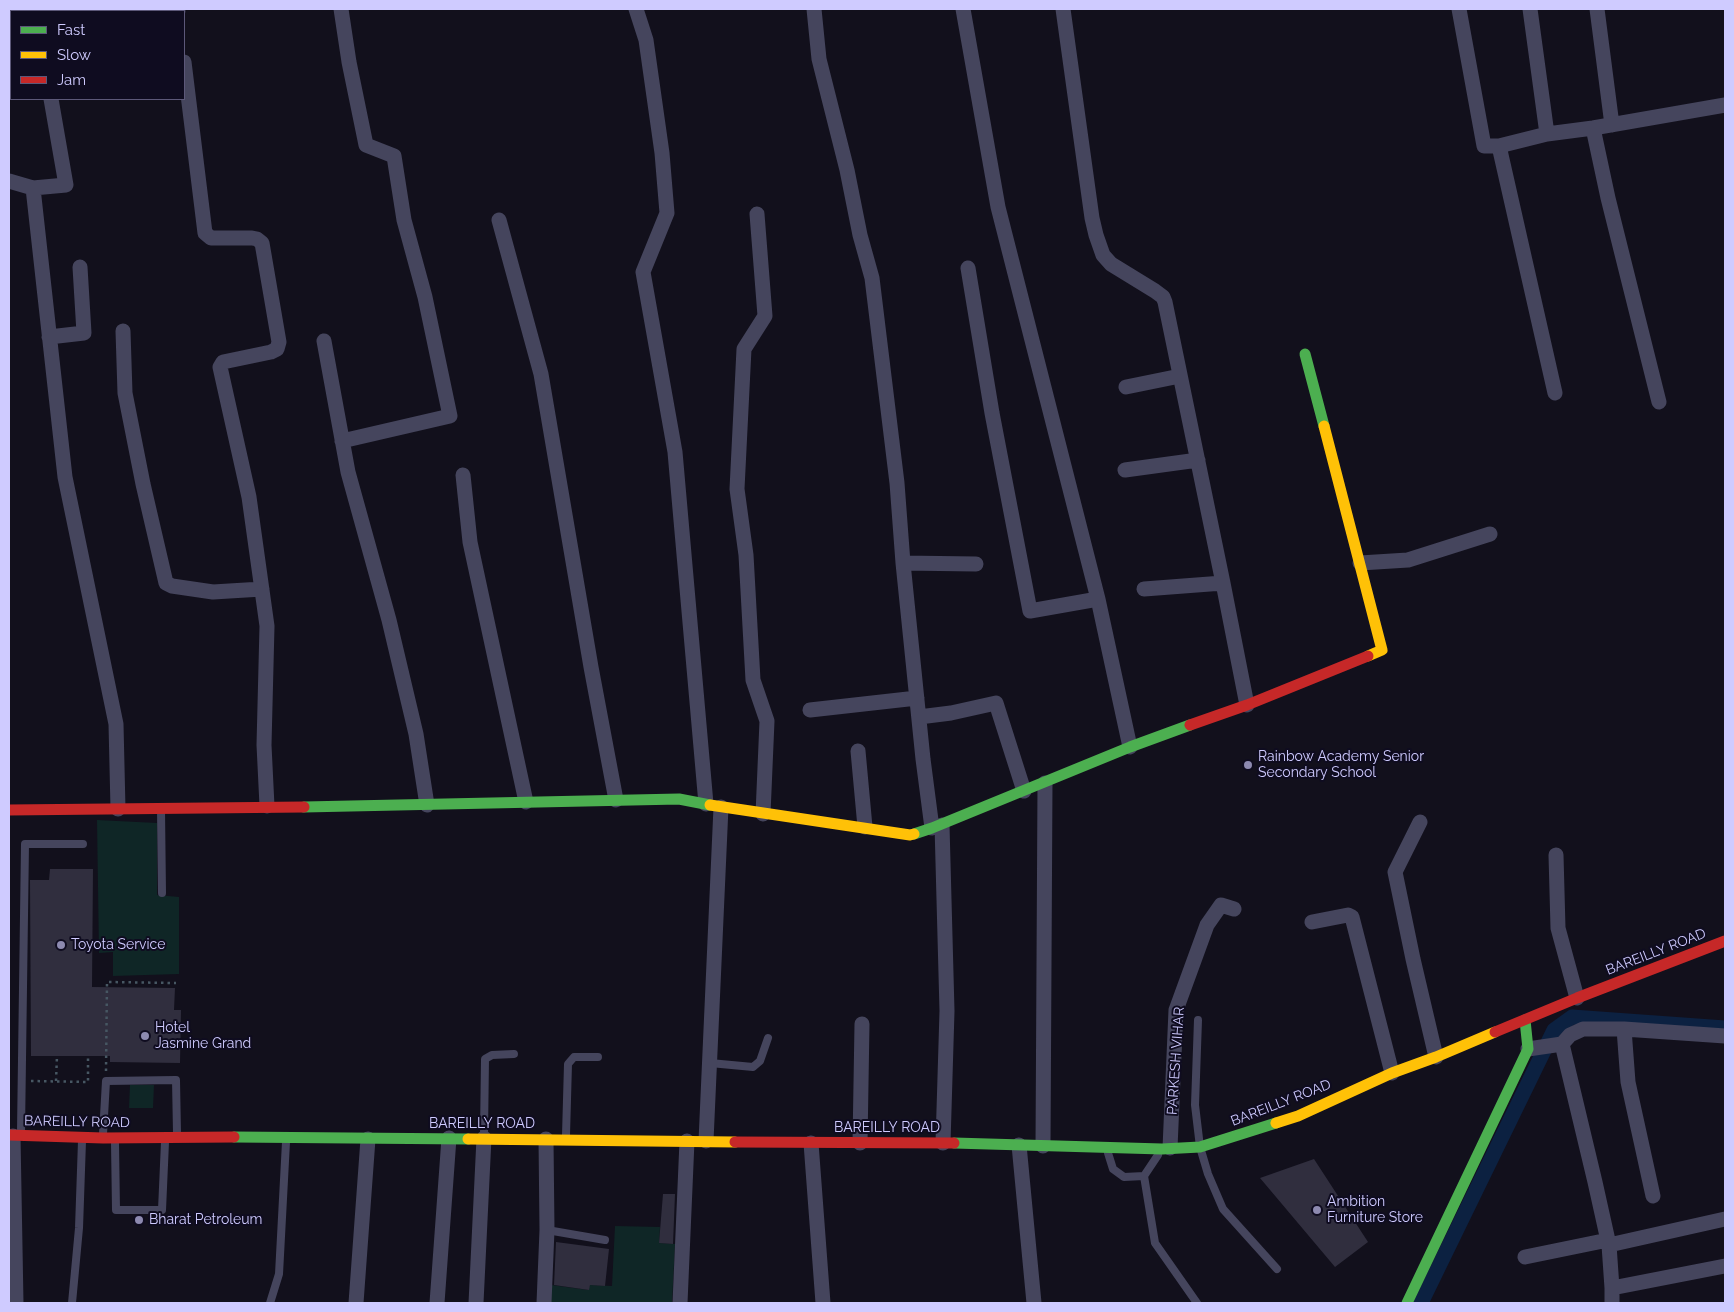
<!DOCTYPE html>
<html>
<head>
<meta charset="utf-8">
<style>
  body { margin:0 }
  #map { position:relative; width:1734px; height:1312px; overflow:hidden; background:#12101c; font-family:Raleway,sans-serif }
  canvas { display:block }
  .frame { position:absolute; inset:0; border:10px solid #cfcbff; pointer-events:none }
  .legend { position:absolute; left:10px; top:10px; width:175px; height:90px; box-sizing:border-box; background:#0f0c20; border:1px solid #5c5879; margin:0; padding:6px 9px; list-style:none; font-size:15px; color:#cfcbff }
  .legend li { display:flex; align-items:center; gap:10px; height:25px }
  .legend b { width:25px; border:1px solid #5c5879 }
</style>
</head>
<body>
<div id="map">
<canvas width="1734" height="1312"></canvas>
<div class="frame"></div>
<ul class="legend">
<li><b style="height:6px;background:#4caf50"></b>Fast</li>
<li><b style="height:6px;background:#ffc107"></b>Slow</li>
<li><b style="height:6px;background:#c62828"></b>Jam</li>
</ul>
</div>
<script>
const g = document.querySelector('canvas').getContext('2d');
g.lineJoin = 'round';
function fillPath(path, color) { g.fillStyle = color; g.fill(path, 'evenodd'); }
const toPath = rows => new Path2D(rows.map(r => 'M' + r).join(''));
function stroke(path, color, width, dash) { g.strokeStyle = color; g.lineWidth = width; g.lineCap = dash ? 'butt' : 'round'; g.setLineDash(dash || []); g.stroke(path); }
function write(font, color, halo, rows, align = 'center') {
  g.font = font + ' Raleway,sans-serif'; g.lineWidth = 4; g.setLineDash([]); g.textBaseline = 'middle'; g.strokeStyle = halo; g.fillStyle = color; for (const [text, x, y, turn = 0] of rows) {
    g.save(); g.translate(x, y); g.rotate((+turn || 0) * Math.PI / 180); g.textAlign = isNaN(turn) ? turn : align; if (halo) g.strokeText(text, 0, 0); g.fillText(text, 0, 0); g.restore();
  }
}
const green = toPath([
  [97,820,157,823,157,895,179,897,179,974,113,976,113,952,99,953],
  [130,1085,154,1085,153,1108,129,1108],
  [615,1226,660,1227,659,1243,675,1244,672,1303,551,1303,551,1285,588,1290,590,1285,612,1286]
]);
const canal = toPath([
  [1421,1303,1554,1030,1572,1017,1725,1028]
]);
const building = toPath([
  [50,869,93,869,92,987,175,988,174,1010,181,1010,180,1063,110,1062,110,1056,31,1056,30,880,49,880],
  [1314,1159,1368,1242,1335,1267,1260,1178],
  [663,1194,675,1194,673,1244,659,1243],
  [556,1242,609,1249,605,1286,590,1285,589,1290,554,1285]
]);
const path = toPath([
  [106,1071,107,982,176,983],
  [31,1081,88,1082,88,1056],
  [56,1081,57,1056]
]);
const lane = toPath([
  [161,810,162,893],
  [1198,1020,1195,1105,1200,1147,1208,1174,1223,1209,1277,1269],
  [710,1063,753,1067,760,1061,768,1038],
  [21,1131,25,844,83,844],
  [103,1134,106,1081,176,1080,177,1133],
  [484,1134,485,1059,492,1055,514,1054],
  [566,1135,568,1064,574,1057,598,1057],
  [115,1143,116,1210,162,1210,165,1142],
  [1108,1153,1113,1169,1124,1177,1144,1176,1158,1155],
  [1144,1176,1155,1243,1197,1303],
  [547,1230,605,1240],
  [72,1303,79,1228,82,1141],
  [270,1303,279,1274,286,1142]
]);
const street = toPath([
  [38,9,38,11],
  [178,9,178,11],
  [341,9,349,62,366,145,394,156,404,220,425,297,450,416,342,441],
  [636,9,646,40,662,153,667,213,643,272,675,452,706,804],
  [814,9,819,59,847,170,860,235,872,278,897,483,903,563,923,759,932,828],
  [963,9,998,207,1098,599,1130,747],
  [1063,9,1092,218,1096,235,1103,255,1111,264,1155,291,1163,297,1165,302,1223,583,1247,705],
  [1459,9,1484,146,1499,146],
  [1530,9,1547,134],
  [1597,9,1612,125],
  [184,62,205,233,211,238,252,238,257,239,262,243,279,342,277,349,271,352,223,362,220,367,249,497,267,626,264,745,267,806],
  [1593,128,1608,198,1659,402],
  [9,181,33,188,65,477,116,724,118,809],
  [33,188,66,185,51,99],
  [757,214,765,316,744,349,737,489,746,555,753,680,767,721,763,814],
  [499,220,541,374,591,667,616,800],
  [968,268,992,413,1030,611,1098,599],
  [123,331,125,393,143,484,166,583,172,586,213,592,262,589],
  [49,337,84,333,80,267],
  [324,341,348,472,389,620,416,734,427,805],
  [1126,387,1180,376],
  [1555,393,1499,146,1547,134,1593,128,1725,105],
  [1125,470,1198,460],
  [463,475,470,542,526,802],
  [903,563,976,564],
  [1360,563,1408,560,1490,534],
  [1144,589,1223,583],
  [810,710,917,698],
  [919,717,951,713,996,703,1024,791],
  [858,751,865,827],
  [1420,822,1395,872,1413,959,1436,1057],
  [942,825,947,1011,943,1143],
  [1556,855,1558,928,1577,998],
  [1312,922,1348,915,1352,917,1392,1073],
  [1624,1029,1628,1082,1653,1196],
  [1562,1044,1595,1182,1609,1245,1612,1288,1612,1303],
  [1528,1049,1562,1044,1570,1035,1583,1029,1624,1029,1725,1036],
  [13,1136,16,1303],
  [706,1141,721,807],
  [811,1143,823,1303],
  [860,1143,862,1024],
  [1019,1145,1034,1303],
  [1043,1146,1045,783],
  [1170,1148,1176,1010,1207,925,1221,905,1234,909],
  [1609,1245,1725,1219],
  [1525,1257,1608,1240],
  [1612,1288,1725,1266],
  [356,1303,368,1139],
  [437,1303,449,1138],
  [476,1303,484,1138],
  [544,1303,547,1230,546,1139],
  [680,1303,687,1141]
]);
const fast = toPath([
  [1305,354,1324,426],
  [304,807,679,799,710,805],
  [914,834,932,828,1130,747,1190,725],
  [234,1137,468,1139],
  [954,1143,1162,1149,1200,1147,1276,1123],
  [1407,1303,1528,1049,1525,1020]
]);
const slow = toPath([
  [1324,426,1382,650,1368,656],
  [710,805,910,835,914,834],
  [1276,1123,1298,1116,1392,1073,1436,1057,1495,1032],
  [468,1139,735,1142]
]);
const jam = toPath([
  [1190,725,1247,705,1368,656],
  [9,810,304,807],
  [1495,1032,1577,998,1725,941],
  [9,1135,103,1138,234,1137],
  [735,1142,954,1143]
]);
const markers = [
  [1248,765,5,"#8d8ab0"],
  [61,945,5,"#8d8ab0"],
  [145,1036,5,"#8d8ab0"],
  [1317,1210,5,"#8d8ab0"],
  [139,1220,5,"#8d8ab0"]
];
const poiNames = [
  ["Rainbow Academy Senior",1258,757],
  ["Secondary School",1258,773],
  ["Toyota Service",71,945],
  ["Hotel",155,1028],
  ["Jasmine Grand",155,1044],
  ["Ambition",1327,1202],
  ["Furniture Store",1327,1218],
  ["Bharat Petroleum",149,1220]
];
const streetNames = [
  ["BAREILLY ROAD",1656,952,-21],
  ["PARKESH VIHAR",1176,1061,-86],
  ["BAREILLY ROAD",1281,1103,-21],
  ["BAREILLY ROAD",77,1122,1],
  ["BAREILLY ROAD",482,1124],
  ["BAREILLY ROAD",887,1128]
];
fillPath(green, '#0f2626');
stroke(canal, '#0c2141', 15);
fillPath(building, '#302e3e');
stroke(path, '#475763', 2.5, [2.5, 4]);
stroke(lane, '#45455d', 8);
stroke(street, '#45455d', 15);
stroke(fast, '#4caf50', 11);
stroke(slow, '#ffc107', 11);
stroke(jam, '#c62828', 11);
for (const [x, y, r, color] of markers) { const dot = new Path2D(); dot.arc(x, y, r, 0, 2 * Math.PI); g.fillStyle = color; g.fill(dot); stroke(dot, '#0f0c20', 2); }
write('14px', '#cfcbff', '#0f0c20', poiNames, 'left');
write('14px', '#cfcbff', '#0f0c20', streetNames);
</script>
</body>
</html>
